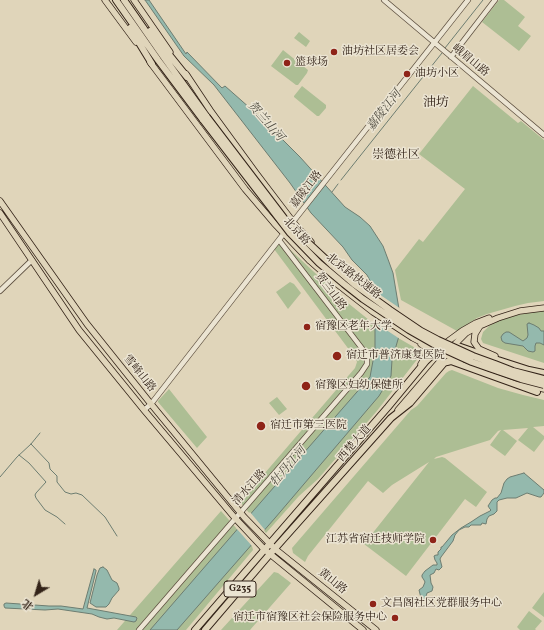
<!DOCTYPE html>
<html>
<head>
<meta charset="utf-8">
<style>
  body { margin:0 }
  #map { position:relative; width:544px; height:630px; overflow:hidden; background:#e0d5ba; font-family:Vollkorn,"Noto Serif SC",serif }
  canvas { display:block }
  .north { position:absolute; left:16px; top:574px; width:40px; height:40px; -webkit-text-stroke:3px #ebe4d2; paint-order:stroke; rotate:218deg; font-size:11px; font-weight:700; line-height:16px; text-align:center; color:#332318 }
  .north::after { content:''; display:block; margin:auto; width:14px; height:18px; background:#332318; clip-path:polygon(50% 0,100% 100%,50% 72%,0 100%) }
</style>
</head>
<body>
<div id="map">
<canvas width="544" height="630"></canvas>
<div class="north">北</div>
</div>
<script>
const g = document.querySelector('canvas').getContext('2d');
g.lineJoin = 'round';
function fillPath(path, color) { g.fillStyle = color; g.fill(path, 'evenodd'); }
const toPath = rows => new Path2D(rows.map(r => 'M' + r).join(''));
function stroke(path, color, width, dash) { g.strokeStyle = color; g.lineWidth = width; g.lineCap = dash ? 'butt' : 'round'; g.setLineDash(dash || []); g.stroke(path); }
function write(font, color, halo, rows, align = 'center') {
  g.font = font + ' Vollkorn,"Noto Serif SC",serif'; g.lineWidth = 3; g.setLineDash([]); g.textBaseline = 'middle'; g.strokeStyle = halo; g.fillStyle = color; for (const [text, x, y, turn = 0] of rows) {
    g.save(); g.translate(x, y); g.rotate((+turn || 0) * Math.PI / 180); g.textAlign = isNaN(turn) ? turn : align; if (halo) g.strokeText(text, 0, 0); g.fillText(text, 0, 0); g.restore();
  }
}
const green = toPath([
  [499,0,504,0,525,17,518,26,531,36,519,51,482,22],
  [299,32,310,41,306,47,294,38],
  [283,50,308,70,307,73,298,85,296,85,271,66],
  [302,86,326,105,326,108,319,116,317,116,294,97,294,96],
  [473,86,518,123,521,121,544,140,544,301,528,303,515,306,487,314,477,318,457,331,401,300,395,270,419,239,423,242,465,189,419,154],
  [283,243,343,299,374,324,419,350,421,353,419,357,376,412,318,479,299,496,266,533,240,502,355,368,357,362,356,359,274,249,278,244],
  [290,282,294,284,301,293,288,309,276,292],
  [544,310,544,363,483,343,481,339,483,332,489,326,500,320,507,317],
  [452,370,498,388,523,395,544,400,544,426,533,427,544,436,544,439,534,452,518,440,528,428,503,430,517,441,505,456,490,445,501,430,498,431,490,440,436,457,434,459,442,457,445,458,487,492,476,507,465,499,406,576,364,544,429,462,392,485,383,493,368,481,308,556,305,562,293,553,292,548,411,410,417,406,446,373,449,371],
  [169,389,207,437,197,448,158,402,158,401],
  [277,397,287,409,279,415,269,403],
  [221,511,252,546,253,550,186,630,117,630],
  [274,572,278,573,291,583,250,630,221,630],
  [544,592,544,617,532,608],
  [529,611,542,621,535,629,536,630,520,630,517,627]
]);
const water = toPath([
  [145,0,149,0,186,54,187,52,222,88,225,86,259,116,300,157,345,207,360,217,370,226,383,246,389,262,393,273,399,309,399,336,392,360,391,376,379,396,275,518,177,630,150,630,254,510,370,377,375,350,375,328,377,306,376,292,367,275,352,260,343,247,311,213,290,183,214,85,184,56,145,0],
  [529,323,534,325,539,328,541,331,544,331,544,345,540,343,536,343,535,346,535,351,533,352,528,351,523,346,505,343,502,341,501,337,503,334,506,332,509,332,523,341,527,338,528,335,527,324,529,323],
  [524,473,544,490,544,493,541,497,539,497,527,493,516,498,507,498,499,500,497,502,497,511,494,514,489,516,487,519,486,524,482,523,481,525,471,525,469,527,465,527,459,530,455,535,453,541,441,557,440,559,442,567,439,570,436,569,434,573,430,575,431,583,433,587,432,591,427,593,425,600,422,600,421,598,419,590,423,587,425,582,424,580,422,577,422,575,425,571,433,565,437,565,437,563,435,560,434,556,436,555,438,555,438,552,441,549,441,547,442,547,452,535,461,528,471,522,480,516,490,511,491,510,490,509,488,506,492,500,495,498,497,498,501,493,504,483,507,479,510,477,524,473],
  [103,567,107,570,112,580,117,583,119,588,119,590,112,598,109,604,106,607,96,607,90,603,97,575,99,570,100,568,103,567],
  [94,569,96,570,96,571,87,608,136,617,137,618,136,621,134,622,114,618,107,619,99,617,92,614,58,609,45,610,5,608,4,606,4,604,6,603,49,606,61,606,83,609,94,569]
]);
const pier = toPath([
  [376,292,401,309,400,339,374,322],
  [250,512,265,530,252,546,236,528]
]);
const stream = toPath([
  [445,48,483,0],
  [341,180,442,53],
  [332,192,338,184],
  [31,444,49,463,50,469,57,476,57,482,65,492,71,494,76,493,82,495,105,517,117,536],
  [19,455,29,463,46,482,36,493,35,495,36,498,45,510,57,517,65,524],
  [0,477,17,457,31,444,40,433]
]);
const minor = toPath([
  [384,0,544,135],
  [451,57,495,0],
  [292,223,468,0],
  [0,291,32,260],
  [144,410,151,404,285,232],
  [139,630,361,373,367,364,367,355,279,240]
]);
const major = toPath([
  [105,0,136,42],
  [134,0,170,52],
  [150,62,245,189,274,223,310,261,327,276,373,312,413,338,460,362],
  [186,74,210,110,256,173,297,227,311,242],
  [0,201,87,324,151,404,244,517,275,549,376,630],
  [0,213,79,330,144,410,235,518,264,549,363,630],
  [480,326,475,334,474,342,479,349,495,356],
  [447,342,462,331,476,323,489,318],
  [421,364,426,356,427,351,425,347,421,344],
  [519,383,544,389],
  [398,410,453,346,466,333,475,328,498,318,520,311,544,308]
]);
const highway = toPath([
  [116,0,158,60,203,120],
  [124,0,163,56,207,117],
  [130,28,152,64],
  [150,31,187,77],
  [455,345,498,360,529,370,544,373],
  [195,630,388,407,426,361,443,345],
  [205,630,270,554,391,418,410,403,444,363,447,362,451,361,537,392]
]);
const highwayBridge = toPath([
  [207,117,284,218,302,237,333,266,354,284,390,310,421,331,438,340,473,356,495,364,513,371,544,379],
  [203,120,290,233,319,263,344,284,363,299,409,330,437,346,472,362,489,368,521,379,544,385]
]);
const markers = [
  [334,52,4,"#8f2418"],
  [287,63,4,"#8f2418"],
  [407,74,4,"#8f2418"],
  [307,327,4,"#8f2418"],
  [337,356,5,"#8f2418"],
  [306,386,5,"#8f2418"],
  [261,426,5,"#8f2418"],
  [433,540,4,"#8f2418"],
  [373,604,4,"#8f2418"],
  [395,618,4,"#8f2418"]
];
const shields = [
  [240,589,32]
];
const shieldNames = [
  ["G235",240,589]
];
const poiNames = [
  ["油坊社区居委会",342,52],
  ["篮球场",295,63],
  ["油坊小区",415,74],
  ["宿豫区老年大学",315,327],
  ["宿迁市普济康复医院",346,356],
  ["宿豫区妇幼保健所",315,386],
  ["宿迁市第三医院",270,426],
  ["江苏省宿迁技师学院",425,540,"right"],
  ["文昌阁社区党群服务中心",381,604],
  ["宿迁市宿豫区社会保险服务中心",387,618,"right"]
];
const streetNames = [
  ["峨眉山路",470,61,40],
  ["嘉陵江路",307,190,-52],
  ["北京路",296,232,47],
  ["北京路快速路",353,277,38],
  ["贺兰山路",330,292,53],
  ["雪峰山路",139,374,51],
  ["西楚大道",355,444,-49],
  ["清水江路",250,488,-48],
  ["黄山路",332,582,39]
];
const waterNames = [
  ["嘉陵江河",385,111,-52],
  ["贺兰山河",265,122,49],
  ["牡丹江河",289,467,-50]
];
const neighbourhoodNames = [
  ["崇德社区",396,156]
];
const quarterNames = [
  ["油坊",436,104]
];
fillPath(green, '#adbe94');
fillPath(water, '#94b9ad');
stroke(water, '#6d7d71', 1);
fillPath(pier, '#e0d5ba');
stroke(stream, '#6d7d71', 1);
stroke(minor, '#5e5040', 6);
stroke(major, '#332318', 7);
stroke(highway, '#332318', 8);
stroke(minor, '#ebe4d2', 4.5);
stroke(major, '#e0d5ba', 5.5);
stroke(highway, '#e0d5ba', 6);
stroke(highwayBridge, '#332318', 8, []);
stroke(highwayBridge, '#e0d5ba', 6);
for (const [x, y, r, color] of markers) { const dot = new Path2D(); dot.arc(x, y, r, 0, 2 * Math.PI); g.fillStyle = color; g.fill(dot); stroke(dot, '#ebe4d2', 1.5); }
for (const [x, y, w] of shields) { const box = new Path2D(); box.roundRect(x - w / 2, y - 8, w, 16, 3); g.fillStyle = '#ebe4d2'; g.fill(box); stroke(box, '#332318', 1); }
write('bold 10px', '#332318', null, shieldNames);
write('11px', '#332318', '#ebe4d2', poiNames, 'left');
write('11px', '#332318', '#ebe4d2', streetNames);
write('italic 12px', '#4b483d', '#ebe4d2', waterNames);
write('12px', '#332318', '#ebe4d2', neighbourhoodNames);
write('13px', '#332318', '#ebe4d2', quarterNames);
</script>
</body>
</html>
